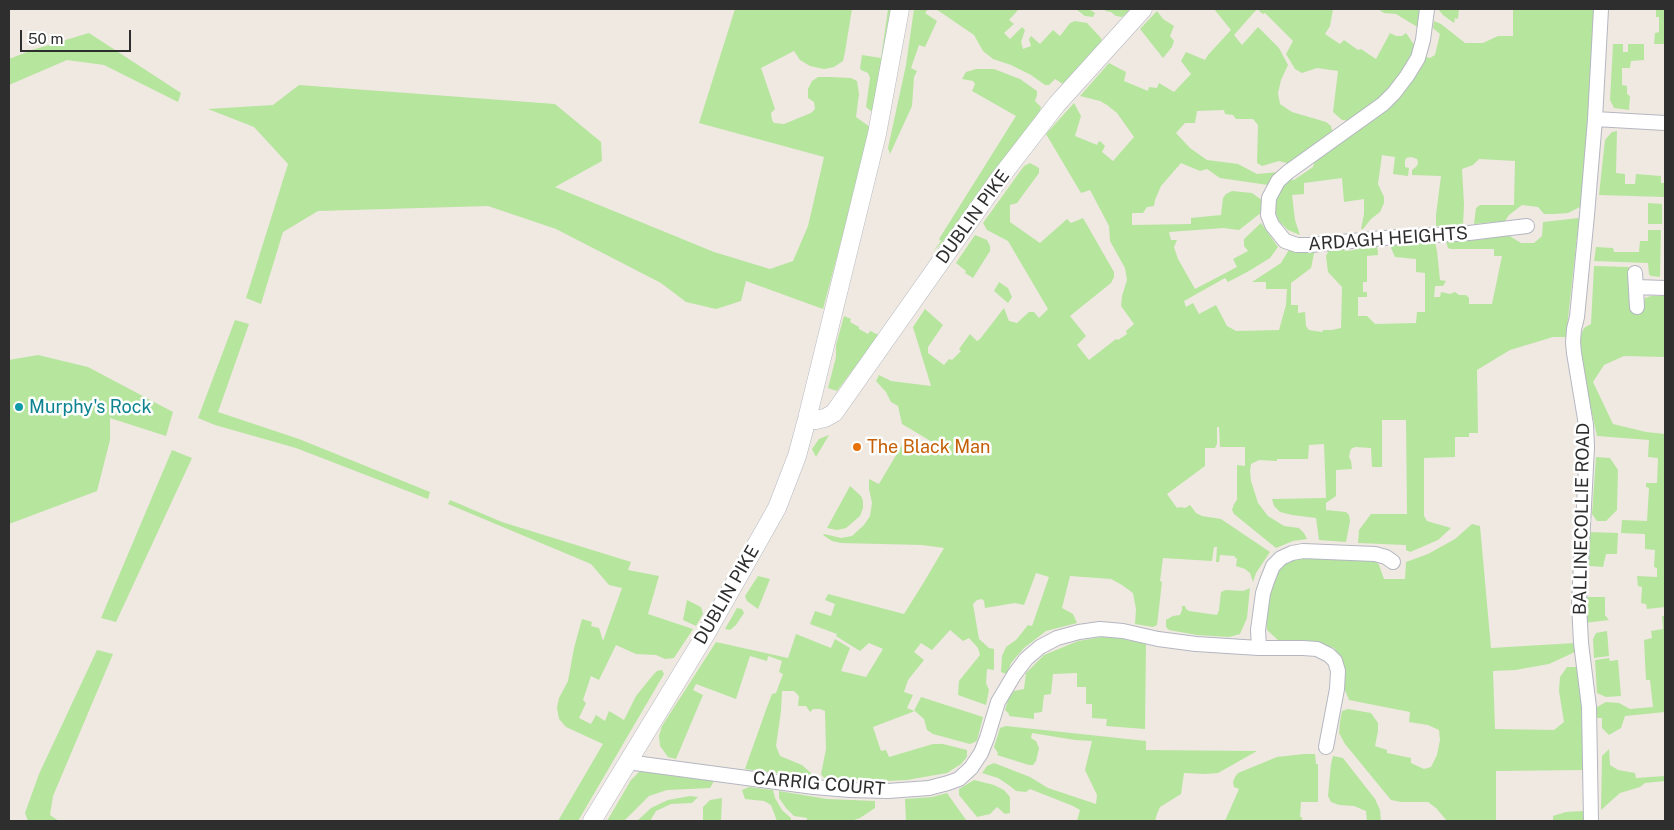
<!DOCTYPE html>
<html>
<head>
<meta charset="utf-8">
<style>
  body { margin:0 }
  #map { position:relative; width:1674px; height:830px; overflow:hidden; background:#efe9e1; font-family:"Public Sans",sans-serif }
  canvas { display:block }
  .frame { position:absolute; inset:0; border:10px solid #2e2e2e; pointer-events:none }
  .scale { position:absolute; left:20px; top:30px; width:111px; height:22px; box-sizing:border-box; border:2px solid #2e2e2e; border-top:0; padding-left:6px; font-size:15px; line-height:18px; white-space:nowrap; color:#2e2e2e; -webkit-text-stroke:4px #fff; paint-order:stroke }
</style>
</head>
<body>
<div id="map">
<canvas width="1674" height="830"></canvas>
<div class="frame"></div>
<div class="scale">50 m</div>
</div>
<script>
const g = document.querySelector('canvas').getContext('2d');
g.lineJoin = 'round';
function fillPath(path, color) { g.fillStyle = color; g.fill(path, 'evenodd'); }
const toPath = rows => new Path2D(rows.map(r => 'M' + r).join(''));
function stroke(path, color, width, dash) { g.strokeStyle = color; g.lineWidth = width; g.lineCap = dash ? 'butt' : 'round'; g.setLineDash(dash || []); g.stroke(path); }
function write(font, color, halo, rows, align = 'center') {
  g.font = font + ' "Public Sans",sans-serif'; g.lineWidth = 5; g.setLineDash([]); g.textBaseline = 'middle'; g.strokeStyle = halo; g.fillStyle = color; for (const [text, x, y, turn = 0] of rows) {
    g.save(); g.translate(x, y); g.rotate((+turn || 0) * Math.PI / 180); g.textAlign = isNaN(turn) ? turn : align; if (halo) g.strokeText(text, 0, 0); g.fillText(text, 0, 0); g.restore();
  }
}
const green = toPath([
  [735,9,852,9,845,52,843,61,834,67,824,69,810,66,800,60,794,51,761,68,775,109,771,113,772,120,774,123,784,124,811,113,815,109,814,102,808,98,808,89,812,81,818,77,831,77,851,78,857,81,859,94,856,117,870,127,861,167,823,309,746,281,741,301,716,309,686,302,661,283,556,229,488,206,318,211,283,232,261,304,246,298,288,164,254,127,208,109,273,105,299,85,555,104,601,142,602,161,555,187,714,252,770,269,793,261,808,226,824,157,699,123],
  [888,9,892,9,873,111,871,111,866,107,870,78,868,73,861,70,860,68,862,55,881,58],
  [914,9,928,9,925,13,937,21,925,47,919,45,911,68,917,71,914,77,912,106,890,154,888,148,906,65],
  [936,9,1019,9,1009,20,1014,24,1004,33,1010,39,1022,27,1025,30,1021,42,1023,49,1031,46,1029,39,1031,36,1040,44,1053,30,1060,36,1070,23,1075,21,1087,23,1101,38,1102,41,1063,84,1055,79,1049,85,1045,85,1031,75,1011,65,993,59,983,51,974,35],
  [1076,9,1089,9,1095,13,1093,17,1085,16],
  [1107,9,1132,9,1122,17,1116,16,1111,12,1105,11],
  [1214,9,1333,9,1330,26,1325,34,1340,44,1344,40,1358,50,1361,49,1376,59,1390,33,1396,36,1402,36,1406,33,1415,46,1414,52,1391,89,1351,121,1342,120,1333,112,1338,71,1317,68,1302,73,1295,69,1286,54,1293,41,1265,13,1263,14,1257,9,1234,35,1242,45,1258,27,1279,48,1288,65,1281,80,1278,93,1280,104,1292,112,1326,122,1331,126,1333,135,1290,164,1279,161,1262,166,1257,163,1258,125,1253,119,1236,119,1233,115,1225,114,1224,110,1197,111,1195,123,1185,123,1176,133,1190,148,1207,160,1238,164,1257,174,1279,172,1268,185,1220,178,1207,169,1200,171,1181,163,1161,186,1155,200,1154,206,1147,207,1143,213,1132,213,1132,225,1191,224,1191,218,1221,215,1223,198,1226,194,1232,191,1252,193,1263,201,1261,205,1262,212,1239,230,1223,228,1169,232,1171,240,1177,240,1174,247,1178,259,1195,289,1237,267,1233,259,1248,251,1244,246,1244,239,1261,223,1278,247,1270,258,1249,271,1228,282,1225,278,1184,301,1186,307,1193,303,1199,314,1216,305,1227,326,1236,331,1279,330,1286,305,1287,289,1266,289,1266,282,1252,282,1281,263,1290,248,1315,249,1311,268,1291,283,1291,305,1298,305,1298,313,1305,312,1306,326,1309,330,1322,332,1323,330,1332,330,1341,328,1342,287,1328,272,1326,256,1330,248,1337,247,1346,251,1354,250,1362,245,1374,243,1377,247,1378,252,1378,255,1367,256,1367,282,1363,282,1363,292,1367,292,1367,297,1358,297,1358,316,1367,316,1375,324,1416,323,1417,312,1425,312,1425,273,1416,272,1416,259,1395,257,1391,248,1392,244,1429,240,1435,242,1437,251,1440,280,1446,281,1443,286,1435,286,1434,297,1440,297,1441,292,1450,294,1455,292,1459,295,1466,295,1469,298,1469,304,1492,304,1502,256,1494,256,1494,249,1451,249,1448,248,1446,241,1462,238,1466,241,1484,239,1487,236,1508,235,1521,243,1534,243,1542,236,1543,222,1579,218,1566,337,1553,337,1510,350,1477,370,1478,433,1469,433,1469,437,1455,437,1455,457,1424,458,1424,516,1427,521,1451,528,1438,540,1410,552,1406,550,1406,545,1358,543,1359,530,1371,514,1407,514,1406,420,1382,420,1382,467,1372,467,1371,448,1355,447,1351,449,1350,452,1349,457,1351,461,1352,469,1336,470,1336,496,1326,503,1326,510,1346,512,1349,515,1350,521,1346,542,1319,540,1316,518,1292,515,1280,512,1274,506,1272,499,1326,498,1324,444,1309,445,1308,459,1277,459,1277,461,1259,460,1251,464,1250,471,1251,481,1258,503,1268,516,1284,526,1299,528,1304,533,1307,539,1293,541,1276,548,1234,514,1232,510,1234,504,1237,500,1237,465,1245,466,1245,447,1220,447,1219,427,1217,427,1217,444,1215,448,1205,448,1205,466,1167,494,1177,508,1180,507,1185,508,1190,505,1196,513,1202,516,1221,519,1270,552,1256,573,1253,582,1250,573,1245,569,1236,566,1237,559,1234,556,1220,555,1219,562,1216,562,1217,547,1214,547,1212,561,1163,558,1160,581,1162,582,1157,625,1153,627,1135,624,1136,609,1133,593,1122,585,1111,579,1070,576,1062,608,1073,614,1077,623,1046,631,1024,648,1011,663,1007,674,1001,672,1002,656,1006,647,1016,640,1028,625,1032,626,1049,577,1036,573,1024,605,1015,603,985,608,984,601,982,599,977,600,973,604,979,639,989,648,994,649,994,670,987,669,986,683,989,690,986,705,958,695,959,681,980,655,978,648,969,638,963,641,950,630,932,650,921,643,914,652,924,660,908,680,904,692,913,695,907,708,914,711,921,697,983,717,977,741,970,744,933,734,927,730,924,719,915,711,873,727,881,751,886,750,889,757,933,744,943,744,967,750,967,757,961,764,947,773,907,780,885,781,824,778,821,774,826,749,825,711,820,709,813,709,810,712,806,706,798,706,799,696,794,691,782,691,781,711,776,746,780,756,802,765,811,773,809,777,745,769,767,707,772,694,776,693,783,674,779,672,782,661,768,656,767,661,750,656,736,699,696,684,693,690,703,695,676,759,668,757,660,746,659,736,662,726,716,642,788,658,796,634,831,648,835,639,850,648,841,671,866,677,883,649,869,643,860,651,836,636,837,634,810,624,815,611,831,616,835,604,825,600,828,594,904,614,924,582,944,548,922,545,841,543,832,541,823,535,824,534,841,538,852,536,864,525,870,516,872,503,869,489,869,479,879,484,902,445,925,456,934,443,902,424,898,406,891,402,886,392,876,381,879,375,891,381,931,386,913,327,925,309,943,325,928,347,928,353,944,365,949,359,952,360,961,351,959,349,970,334,977,341,980,339,1004,308,1009,321,1017,323,1029,312,1034,312,1039,318,1048,309,1008,241,987,230,983,223,1024,166,1030,163,1039,168,1039,173,1017,203,1010,205,1010,222,1040,243,1067,219,1071,223,1083,218,1114,272,1114,277,1111,283,1070,316,1086,336,1077,345,1089,360,1116,339,1118,340,1127,334,1126,331,1134,324,1121,306,1122,296,1127,280,1125,268,1110,241,1109,226,1090,190,1081,193,1046,134,1074,103,1081,116,1075,136,1097,145,1099,141,1101,142,1105,146,1102,152,1113,161,1134,137,1117,113,1107,105,1100,101,1080,96,1109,63,1126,72,1124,81,1148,91,1149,87,1157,88,1159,83,1174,92,1191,74,1181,61,1186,52,1205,60,1208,55,1231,30],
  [1378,9,1422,9,1419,28,1396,14,1384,13],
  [1438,9,1459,9,1458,19,1455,18,1454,23,1443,15],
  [1513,9,1594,9,1584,201,1582,206,1568,213,1554,214,1544,214,1538,207,1522,205,1509,215,1505,221,1474,224,1476,208,1480,205,1514,205,1515,161,1479,159,1473,165,1462,169,1464,204,1463,225,1436,226,1436,215,1441,176,1412,175,1412,170,1417,166,1418,162,1417,159,1411,157,1406,158,1405,161,1405,167,1409,168,1408,176,1393,174,1395,157,1382,155,1378,184,1384,197,1384,203,1380,212,1371,219,1363,229,1361,229,1364,214,1364,199,1344,202,1342,178,1304,183,1304,194,1292,195,1295,220,1300,235,1288,230,1279,221,1275,211,1276,200,1279,191,1290,179,1294,180,1313,167,1315,160,1368,124,1404,91,1423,65,1425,57,1430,58,1435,55,1440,34,1433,28,1434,21,1441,24,1465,43,1483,43,1498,36,1513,36],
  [1656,9,1665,9,1665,43,1663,44,1654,44,1655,33,1659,32,1659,17,1656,17],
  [1157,11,1163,19,1174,26,1170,36,1174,41,1172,47,1163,58,1140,29],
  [89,33,181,93,178,102,104,65,67,60,9,85,9,59,32,50],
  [1613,44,1623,44,1623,52,1628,52,1628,44,1644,44,1644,60,1631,61,1630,68,1622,68,1622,85,1627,86,1627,94,1630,96,1629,110,1614,108,1610,100],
  [976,69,994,69,1020,79,1037,91,1037,95,1035,101,1041,107,1040,111,959,224,933,252,941,241,939,239,1016,116,972,91,975,84,973,81,962,79,966,72],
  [1617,131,1616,173,1625,174,1625,184,1635,184,1636,174,1661,176,1661,183,1665,183,1665,197,1599,195,1605,140,1612,132],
  [1648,203,1662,204,1662,224,1648,224],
  [1648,230,1661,230,1660,277,1651,276,1649,274,1648,263,1594,261,1596,247,1613,248,1614,252,1639,252,1640,241,1648,241],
  [975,235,987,240,990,246,990,251,973,278,965,273,966,271,956,263],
  [1594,266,1629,267,1631,310,1643,310,1645,298,1651,296,1665,296,1665,357,1624,356,1604,365,1593,382,1613,424,1646,432,1665,434,1665,607,1647,609,1646,604,1641,603,1642,587,1638,586,1637,576,1657,577,1657,568,1654,567,1655,550,1645,549,1645,534,1621,533,1622,520,1647,521,1649,488,1646,487,1646,483,1657,483,1658,458,1648,457,1649,440,1597,436,1582,369,1579,339,1584,328,1591,324],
  [999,282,1008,288,1012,297,1008,303,994,291],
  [844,316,851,319,850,322,859,327,859,329,868,334,870,331,879,335,837,391,828,388,836,357,836,345],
  [235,320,249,324,218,412,299,439,430,492,428,499,296,448,215,425,198,418],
  [38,355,88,367,173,412,166,436,110,418,110,440,97,491,9,524,9,360],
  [829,435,816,457,812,449,819,439],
  [172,450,192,458,116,622,101,618],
  [1596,457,1610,458,1618,470,1617,510,1606,521,1597,521,1592,514],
  [850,486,861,496,863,501,863,508,860,516,846,528,837,530,827,528],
  [450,500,502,522,631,562,628,570,659,576,648,614,693,629,674,658,665,659,656,655,636,654,616,645,599,680,591,676,583,700,586,703,579,718,591,724,596,715,605,721,609,711,624,720,636,696,653,675,657,671,662,670,664,674,578,821,558,821,603,744,566,727,559,719,557,708,559,698,568,681,574,648,582,619,592,622,591,626,599,628,603,641,622,588,609,585,591,564,448,504],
  [1472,524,1480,526,1491,648,1575,643,1575,652,1549,664,1515,670,1493,671,1495,729,1554,730,1564,722,1559,691,1560,677,1567,667,1577,667,1581,699,1583,770,1496,771,1496,821,1447,821,1436,808,1428,802,1401,802,1391,800,1345,744,1339,733,1340,721,1342,711,1348,709,1371,713,1378,723,1378,731,1375,746,1387,750,1387,753,1411,758,1411,763,1424,769,1431,767,1437,755,1440,740,1439,730,1428,725,1409,722,1410,712,1349,700,1344,688,1345,672,1342,659,1334,648,1309,641,1290,642,1278,640,1267,630,1266,622,1270,588,1278,572,1284,563,1296,557,1375,560,1379,565,1384,579,1405,579,1406,562,1428,554,1455,539],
  [1589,532,1618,533,1617,554,1606,554,1603,567,1590,566,1588,563],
  [758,576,770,579,758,609,747,601,745,596],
  [1250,588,1247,618,1240,634,1229,637,1197,635,1169,630,1166,627,1166,620,1173,616,1180,615,1182,610,1182,606,1185,606,1186,609,1189,611,1217,615,1219,610,1221,592,1226,590,1243,591],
  [1585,597,1605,597,1605,615,1609,620,1584,623],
  [687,600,701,607,703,614,696,626,683,620],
  [737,608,742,609,744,613,736,625,730,630,725,629],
  [1662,616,1665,616,1665,712,1625,716,1621,728,1609,735,1602,728,1602,718,1597,718,1597,707,1606,702,1619,703,1630,709,1653,707,1650,680,1646,680,1644,640,1652,638,1651,631,1663,629],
  [1607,631,1609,656,1594,658,1593,639,1596,633],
  [1102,637,1118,638,1146,644,1145,729,1106,726,1107,719,1092,718,1092,704,1086,704,1086,687,1077,687,1077,673,1053,674,1051,694,1044,695,1042,712,1034,713,1034,719,1009,716,1009,714,1005,710,1009,697,1014,691,1024,689,1026,673,1044,655,1078,641],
  [97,650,113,654,53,796,50,815,59,821,28,821,25,813,39,774],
  [1609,658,1610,661,1618,660,1621,696,1606,697,1597,693,1595,660],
  [1006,726,1146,741,1146,750,1257,751,1218,773,1205,774,1184,773,1181,794,1160,807,1157,814,1155,821,1077,821,1080,810,1073,806,1030,789,1026,792,1016,791,1010,786,998,778,982,773,987,766,994,763,1030,777,1048,788,1096,804,1097,795,1085,770,1092,741,1075,740,1032,733,1031,738,1036,741,1039,748,1036,761,1033,765,1029,765,997,755,998,753,994,747,1000,728],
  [1609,749,1610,765,1618,770,1635,773,1636,778,1665,776,1665,781,1645,783,1640,787,1620,793,1601,810,1602,756],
  [1304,754,1315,754,1316,764,1318,764,1318,802,1301,802,1300,817,1302,817,1302,821,1225,821,1239,789,1234,787,1233,782,1235,777,1238,773,1277,757],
  [1333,756,1343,758,1375,799,1380,810,1381,821,1367,821,1366,811,1354,806,1339,805,1331,802,1328,796,1331,764],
  [646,771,659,774,714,781,710,788,667,790,649,796,624,821,607,821,631,780,639,772],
  [974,780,994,785,1004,790,1010,797,1010,813,1005,814,997,807,990,814,977,817,959,795,959,789],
  [749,787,773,790,775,798,782,810,791,818,791,821,777,821,771,805,764,801,745,799,742,790],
  [779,791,827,799,875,801,875,808,860,818,851,821,807,821,807,818,794,816,786,808,779,798],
  [947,793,966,820,906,821,905,799,932,797],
  [690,796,698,797,692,803,671,804,656,811,650,821,637,821,651,808,668,800],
  [722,798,721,821,703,821,703,807,710,800],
  [1583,811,1583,821,1553,821,1553,816,1566,812]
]);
const minor = toPath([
  [1427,9,1423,40,1418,58,1407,76,1394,93,1383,104,1288,172,1278,181,1269,198,1268,215,1272,225,1285,241,1297,245,1310,245,1384,238,1469,233,1527,226],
  [1595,119,1665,123],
  [1635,273,1637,307],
  [1636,287,1665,288],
  [1326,747,1337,689,1338,671,1335,661,1329,655,1317,649,1303,648,1259,648,1258,630,1263,593,1267,581,1273,566,1281,558,1292,553,1303,551,1375,554,1386,557,1393,562],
  [627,762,814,787,850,790,888,791,929,788,948,783,959,779,971,768,981,753,987,738,998,702,1014,675,1026,659,1040,647,1057,638,1079,632,1100,629,1123,631,1158,639,1196,644,1259,648],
  [1591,821,1589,707,1581,643,1579,603,1587,447,1586,425,1574,353,1573,342,1574,329,1577,317,1587,215,1595,119,1601,9]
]);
const tertiary = toPath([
  [807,419,816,420,825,418,834,413,999,179,1057,104,1143,9],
  [592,821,707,632,777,508,797,456,807,419,877,134,900,9]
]);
const markers = [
  [19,407,5,"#0f9aa8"],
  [857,447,5,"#e8710a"]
];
const streetNames = [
  ["DUBLIN PIKE",973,217,-54],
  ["ARDAGH HEIGHTS",1388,239,-4],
  ["BALLINECOLLIE ROAD",1582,519,-89],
  ["DUBLIN PIKE",727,595,-60],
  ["CARRIG COURT",819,784,5]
];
const cultureNames = [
  ["Murphy's Rock",29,407]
];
const foodNames = [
  ["The Black Man",867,447]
];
fillPath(green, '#b6e59e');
stroke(minor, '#b4b7c1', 16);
stroke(tertiary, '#b4b7c1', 19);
stroke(minor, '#fff', 14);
stroke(tertiary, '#fff', 18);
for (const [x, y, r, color] of markers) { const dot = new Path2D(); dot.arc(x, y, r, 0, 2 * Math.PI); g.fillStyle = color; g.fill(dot); stroke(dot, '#fff', 2); }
write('18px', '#2e2e2e', '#fff', streetNames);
write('18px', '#0d838f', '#fff', cultureNames, 'left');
write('18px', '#c56008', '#fff', foodNames, 'left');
</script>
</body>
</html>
